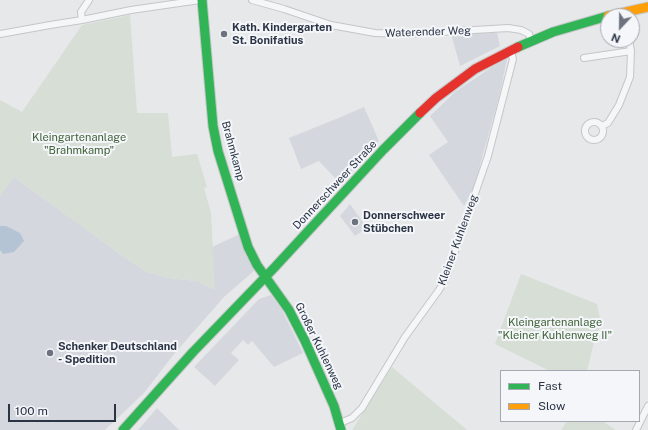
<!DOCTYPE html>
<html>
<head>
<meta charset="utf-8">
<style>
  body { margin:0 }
  #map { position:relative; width:648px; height:430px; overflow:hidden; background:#e6e8ea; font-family:"Public Sans",sans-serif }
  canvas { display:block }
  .legend { position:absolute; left:500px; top:370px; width:140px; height:52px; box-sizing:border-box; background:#f4f6f9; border:1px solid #a4a8b1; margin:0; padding:5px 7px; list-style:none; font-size:12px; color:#2b3445 }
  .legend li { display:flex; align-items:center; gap:8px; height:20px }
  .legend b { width:20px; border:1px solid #a4a8b1 }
  .north { position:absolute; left:600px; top:8px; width:40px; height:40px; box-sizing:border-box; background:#f4f6f9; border:1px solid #a4a8b1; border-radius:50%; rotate:202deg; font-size:11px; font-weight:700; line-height:16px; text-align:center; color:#2b3445 }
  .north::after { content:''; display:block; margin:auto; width:14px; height:18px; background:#6c737f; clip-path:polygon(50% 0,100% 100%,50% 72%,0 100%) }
  .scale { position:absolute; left:8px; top:404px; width:108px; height:18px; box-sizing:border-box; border:2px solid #2b3445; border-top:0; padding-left:5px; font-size:12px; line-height:14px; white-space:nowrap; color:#2b3445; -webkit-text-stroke:3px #f4f6f9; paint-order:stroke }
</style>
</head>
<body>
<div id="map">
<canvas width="648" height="430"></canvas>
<ul class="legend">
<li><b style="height:5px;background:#30b455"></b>Fast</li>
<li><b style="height:5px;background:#ff9f0a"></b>Slow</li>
</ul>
<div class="north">N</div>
<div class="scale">100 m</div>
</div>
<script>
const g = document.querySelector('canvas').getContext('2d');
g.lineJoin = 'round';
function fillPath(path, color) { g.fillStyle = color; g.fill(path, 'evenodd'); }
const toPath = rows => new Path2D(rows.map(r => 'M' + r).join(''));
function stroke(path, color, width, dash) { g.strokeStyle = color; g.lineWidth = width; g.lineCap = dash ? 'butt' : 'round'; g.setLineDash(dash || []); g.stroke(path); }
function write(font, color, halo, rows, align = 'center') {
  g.font = font + ' "Public Sans",sans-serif'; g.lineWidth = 4; g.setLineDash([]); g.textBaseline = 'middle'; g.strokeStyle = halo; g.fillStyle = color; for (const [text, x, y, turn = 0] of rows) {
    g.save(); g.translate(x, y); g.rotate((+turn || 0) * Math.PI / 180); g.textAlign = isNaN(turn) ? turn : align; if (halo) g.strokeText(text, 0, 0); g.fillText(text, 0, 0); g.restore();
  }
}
const built = toPath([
  [497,33,500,46,460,66,451,34],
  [507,59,499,97,474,187,464,206,429,155,448,142,430,116,455,92,492,67],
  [364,107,379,141,351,172,339,182,319,161,301,169,289,138,336,119],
  [14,177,123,256,147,272,170,278,197,281,214,289,212,247,240,234,245,254,255,270,224,297,174,354,144,393,105,430,0,430,0,196],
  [350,204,367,228,355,236,340,216],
  [271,295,282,310,303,353,274,367,252,341,248,345,243,340,231,353,239,360,215,386,194,367,259,299],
  [157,408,179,430,138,430]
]);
const green = toPath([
  [130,15,137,113,168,113,172,157,197,154,207,187,204,188,211,213,215,289,197,281,170,278,147,272,123,256,14,177,0,196,0,100,22,112,82,25],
  [521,274,597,304,601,324,593,346,587,371,550,371,495,344],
  [392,367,467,430,352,430],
  [567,421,602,421,616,430,561,430]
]);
const water = toPath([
  [0,226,6,226,20,233,24,241,14,252,3,254,0,250]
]);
const street = toPath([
  [252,0,284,9,331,25,375,33,407,34,508,28,521,30,529,34,531,40],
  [82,20,81,12,89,0],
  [0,34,50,25,82,20,131,10,200,0],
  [584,58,631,51],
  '585 131a9 9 0 1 1 18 0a9 9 0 1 1-18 0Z',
  [602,126,608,123,619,105,630,77,631,51,629,40],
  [340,423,352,418,362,408,405,337,439,290,445,280,488,156,513,59,510,50],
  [636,430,648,406]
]);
const fast = toPath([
  [202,0,213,126,218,151,248,247,257,265,289,310,305,341,334,406,341,430],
  [518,47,553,32,608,16],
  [123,430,193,352,274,268,383,150,420,113]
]);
const slow = toPath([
  [608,16,648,7]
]);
const jam = toPath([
  [420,113,436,98,475,69,518,47]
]);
const markers = [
  [224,34,4,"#6c737f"],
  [355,222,4,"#6c737f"],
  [50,353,4,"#6c737f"]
];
const poiNames = [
  ["Kath. Kindergarten",232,28],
  ["St. Bonifatius",232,41],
  ["Donnerschweer",363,216],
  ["Stübchen",363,229],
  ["Schenker Deutschland",58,347],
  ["- Spedition",58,360]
];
const streetNames = [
  ["Waterender Weg",428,32,-2],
  ["Brahmkamp",233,151,75],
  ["Donnerschweer Straße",335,185,-47],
  ["Kleiner Kuhlenweg",458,240,-70],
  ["Großer Kuhlenweg",319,346,64]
];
const parkNames = [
  ["Kleingartenanlage",79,138],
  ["\"Brahmkamp\"",79,151],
  ["Kleingartenanlage",555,323],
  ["\"Kleiner Kuhlenweg II\"",555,336]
];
fillPath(built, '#d4d7dd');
fillPath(green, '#d6ded6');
fillPath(water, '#b4c4d5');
stroke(street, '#c4c6c8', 8);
stroke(fast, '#c4c6c8', 11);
stroke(slow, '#c4c6c8', 11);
stroke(jam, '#c4c6c8', 11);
stroke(street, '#f5f6f7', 6);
stroke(fast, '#30b455', 9);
stroke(slow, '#ff9f0a', 9);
stroke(jam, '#e5322d', 9);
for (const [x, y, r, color] of markers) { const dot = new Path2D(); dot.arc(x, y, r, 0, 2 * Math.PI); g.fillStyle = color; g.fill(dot); stroke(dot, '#f4f6f9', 1.5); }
write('bold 11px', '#2b3445', '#f4f6f9', poiNames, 'left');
write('11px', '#2b3445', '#f4f6f9', streetNames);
write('11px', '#3f6138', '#f4f6f9', parkNames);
</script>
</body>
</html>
